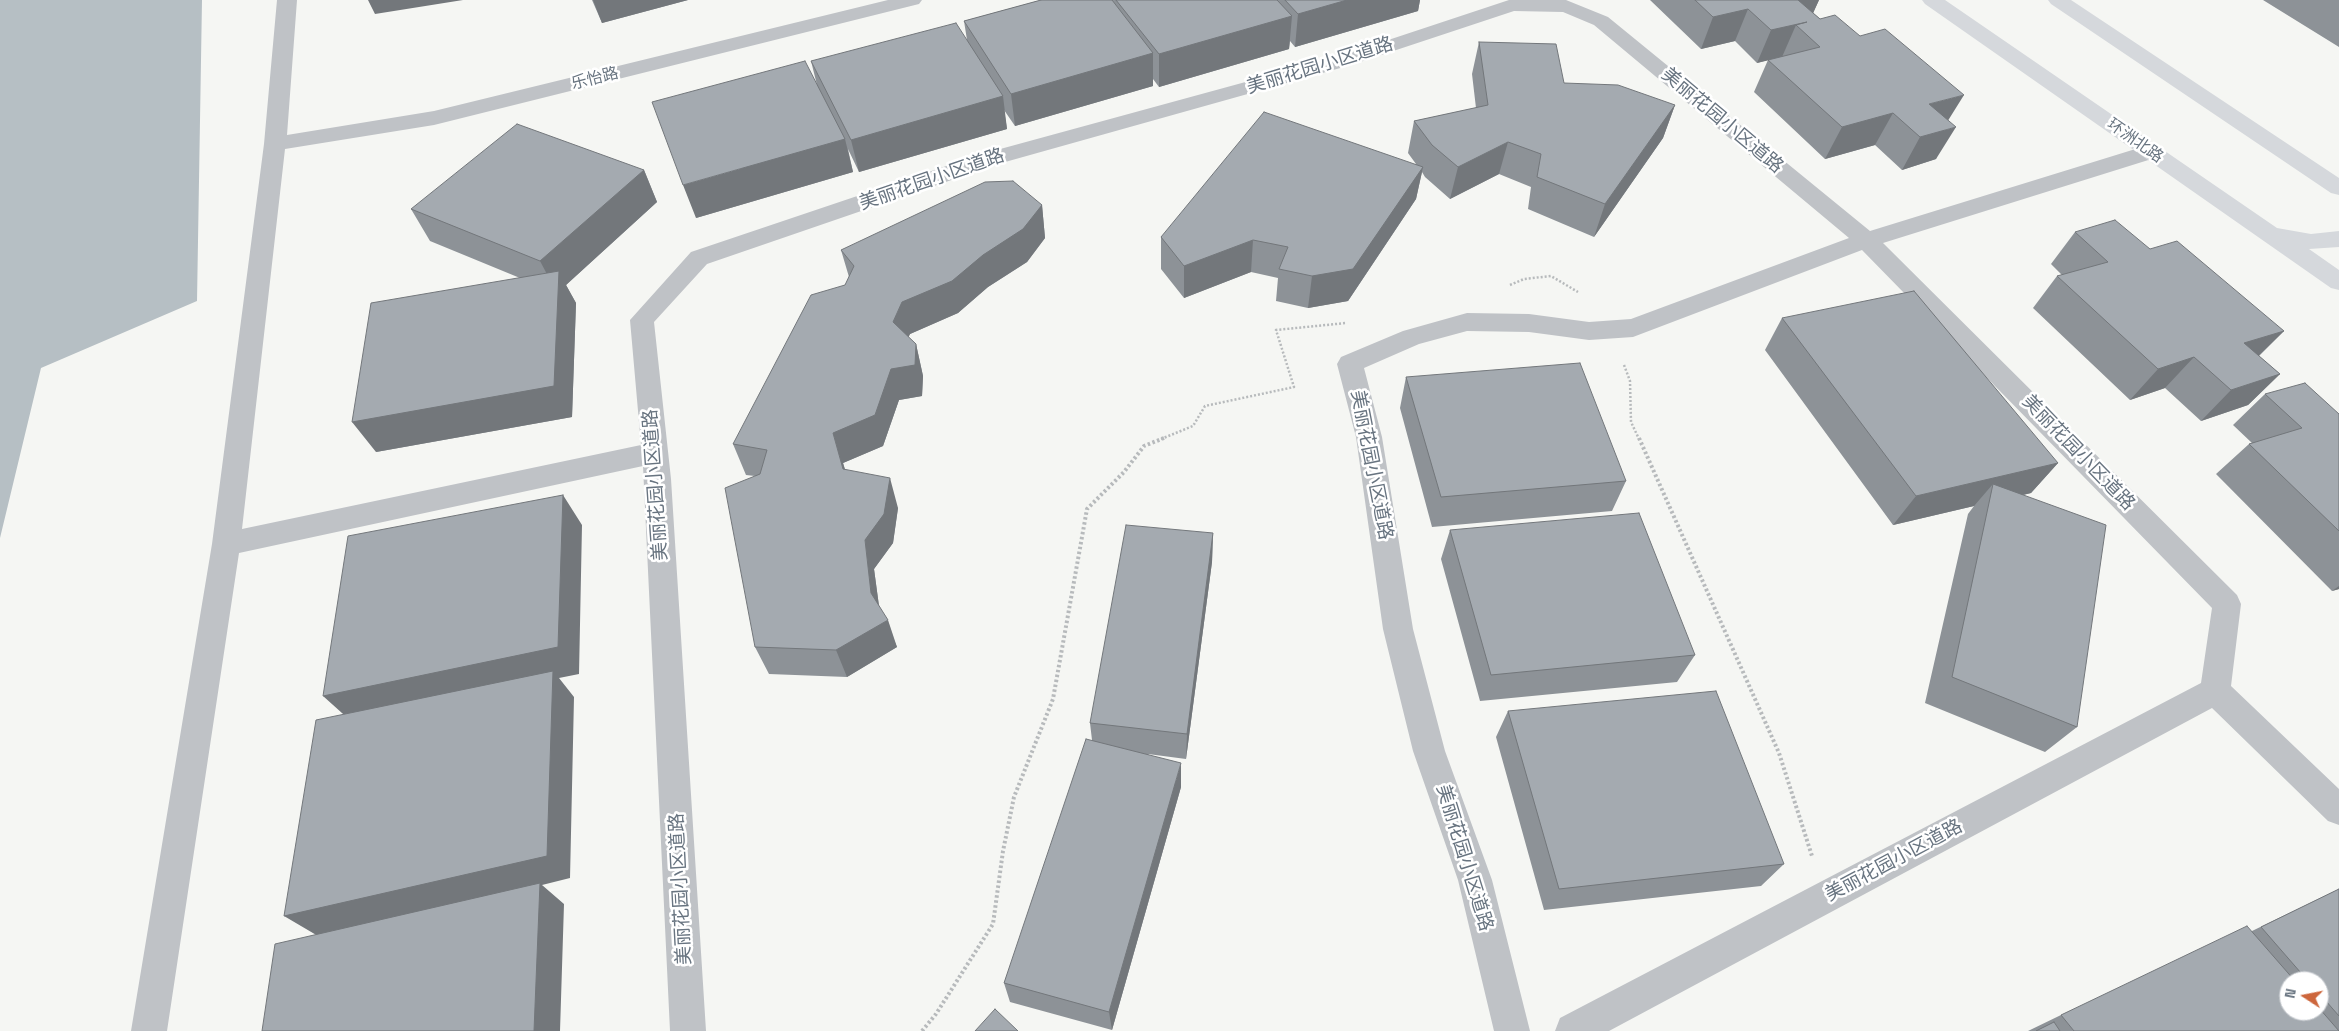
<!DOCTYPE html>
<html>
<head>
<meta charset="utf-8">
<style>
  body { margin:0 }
  #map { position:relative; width:2339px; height:1031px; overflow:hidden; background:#f5f6f3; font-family:"Space Grotesk",sans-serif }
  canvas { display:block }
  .north { position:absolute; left:2279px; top:971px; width:50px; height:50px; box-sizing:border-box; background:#fff; border:1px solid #c3c7cc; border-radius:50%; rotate:281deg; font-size:14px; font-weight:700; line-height:20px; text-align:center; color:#687480 }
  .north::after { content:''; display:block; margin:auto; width:18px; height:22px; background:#cd663c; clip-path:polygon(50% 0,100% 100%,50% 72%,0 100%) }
</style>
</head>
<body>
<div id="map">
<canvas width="2339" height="1031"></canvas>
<div class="north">N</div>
</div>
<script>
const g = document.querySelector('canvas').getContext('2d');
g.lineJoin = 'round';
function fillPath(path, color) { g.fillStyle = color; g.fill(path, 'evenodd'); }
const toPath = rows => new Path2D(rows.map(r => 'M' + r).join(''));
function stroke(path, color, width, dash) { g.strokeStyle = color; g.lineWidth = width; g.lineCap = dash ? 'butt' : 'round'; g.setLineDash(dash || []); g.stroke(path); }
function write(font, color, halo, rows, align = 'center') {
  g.font = font + ' "Space Grotesk","Noto Sans SC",sans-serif'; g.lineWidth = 5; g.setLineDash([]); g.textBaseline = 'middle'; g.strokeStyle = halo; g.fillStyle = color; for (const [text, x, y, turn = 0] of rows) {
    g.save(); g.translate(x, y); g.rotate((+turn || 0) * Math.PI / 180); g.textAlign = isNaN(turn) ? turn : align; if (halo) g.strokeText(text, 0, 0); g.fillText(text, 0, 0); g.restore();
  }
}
const water = toPath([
  [0,0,202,0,197,301,41,368,0,538]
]);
const pathFar1 = toPath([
  [1510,285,1524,279,1551,276,1578,292],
  [1624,365,1630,381,1631,422,1639,439],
  [1161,439,1193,426,1205,406,1294,387,1276,330,1346,323]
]);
const path = toPath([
  [1639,438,1779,753,1812,856],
  [922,1031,936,1014,993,924,1003,851,1014,797,1053,699,1087,509,1124,472,1144,446,1164,438]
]);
const minor = toPath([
  [277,0,297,0,287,135,434,111,888,0,922,0,919,4,434,125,285,149,242,529,641,445,630,320,691,252,982,154,1337,57,1509,0,1566,0,1608,17,1870,231,2142,147,2150,145,2158,147,2161,152,2158,157,1883,243,2237,595,2241,604,2231,686,2339,789,2339,825,2328,821,2212,708,1609,1031,1555,1031,1560,1018,2201,683,2212,608,1862,250,1633,337,1589,340,1529,332,1467,331,1419,344,1364,368,1382,437,1413,629,1445,751,1492,880,1530,1031,1494,1031,1458,880,1413,751,1383,629,1356,437,1337,364,1341,357,1403,331,1467,313,1529,314,1589,322,1631,319,1849,238,1594,25,1563,12,1514,11,1351,65,998,164,707,264,654,322,671,479,706,1031,670,1031,643,466,239,553,167,1031,131,1031,212,544,264,144,277,0]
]);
const major = toPath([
  [1922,0,1945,0,2277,228,2311,234,2339,231,2339,247,2309,249,2339,270,2339,290,2331,288,1925,4,1922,0],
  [2048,0,2071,0,2339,178,2339,195,2331,193,2051,4,2048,0]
]);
const wall = toPath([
  [592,0,688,0,602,23],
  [1041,0,1420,0,1418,11,1295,47,1290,41,1289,49,1159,87,1153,79,1153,86,1015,126,1004,110,1007,129,859,172,848,149,853,172,696,218,817,85,811,61,967,40,964,21],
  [1650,0,1819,0,1813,13,1948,120,1936,159,1902,170,1875,145,1825,159,1754,92,1768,60,1757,63,1735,41,1701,49],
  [2263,0,2339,0,2339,47],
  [1479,42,1564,83,1675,105,1663,138,1594,237,1528,209,1531,187,1499,174,1450,199,1425,177,1422,172,1416,199,1348,301,1308,308,1276,301,1278,278,1251,272,1184,298,1161,269,1161,237,1416,164,1408,153,1414,121,1476,108,1472,74],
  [644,170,657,202,566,285,576,303,572,417,376,452,520,278,430,241,411,209],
  [1042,205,1045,238,1027,262,988,287,958,313,910,334,908,337,916,344,923,376,922,396,899,400,883,446,843,463,845,469,898,508,893,543,874,569,879,606,897,647,847,677,769,674,755,647,755,476,746,475,733,444,845,285,849,277,841,250],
  [2075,232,2150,249,2284,331,2259,356,2280,374,2248,405,2201,421,2165,388,2130,400,2033,308,2057,276,2062,275,2051,264],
  [1782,318,2058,463,2031,493,2023,495,2077,727,2045,752,1925,703,1968,514,1974,506,1893,525,1765,350],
  [1406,377,1626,481,1612,511,1432,527,1400,408],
  [2265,394,2339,414,2339,589,2332,591,2216,474,2249,444,2252,443,2233,425],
  [1450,530,1695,655,1677,682,1480,701,1441,559],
  [1213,533,1212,562,1186,759,1148,754,1181,787,1112,1030,1010,1002,1004,983,1092,740,1090,723],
  [1508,711,1784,864,1761,886,1544,910,1496,737],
  [2339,889,2339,1031,2028,1031,2061,1015,2252,931],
  [2289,981,2319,981,2319,1011]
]);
const shadedWall = toPath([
  [368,0,463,0,375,14],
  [593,0,688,0,602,23],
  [1347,0,1420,0,1418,11,1295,47,1298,14],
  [1790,0,1819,0,1810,20],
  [1748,9,1735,41,1701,49,1713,17],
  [1292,16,1289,49,1159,87,1159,54],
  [1807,22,1796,25,1782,57,1757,63,1771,30],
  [1153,53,1153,86,1015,126,1011,94],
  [1964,95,1944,127,1929,104],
  [1003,96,1007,129,859,172,851,140],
  [1675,105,1663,138,1594,237,1605,204],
  [1893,113,1875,145,1825,159,1842,127],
  [1956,127,1936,159,1902,170,1920,137],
  [845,139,853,172,696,218,683,185],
  [1508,142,1499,174,1450,199,1458,167],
  [1423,167,1416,199,1348,301,1308,308,1312,276],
  [644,170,657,202,566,285,576,303,572,417,376,452,352,422,557,293,540,261],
  [1042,205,1045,238,1027,262,988,287,958,313,910,334,901,354,893,322,902,302],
  [1253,240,1251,272,1184,298,1184,266],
  [2284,331,2252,362,2244,343],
  [916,344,923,376,922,396,899,400,883,446,843,463,853,499,843,469,833,433,891,369],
  [2194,357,2165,388,2130,400,2158,369],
  [2280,374,2248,405,2201,421,2231,390],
  [2058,463,2031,493,1989,503,1993,484,1974,506,1893,525,1916,496],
  [890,478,898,508,893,543,874,569,881,621,871,593,865,540],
  [563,495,582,525,579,674,559,678,574,697,570,878,542,885,564,904,560,1031,534,1031,318,936,284,916,352,722,323,696],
  [1213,533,1212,562,1186,759,1187,734],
  [2339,586,2339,589,2332,591],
  [888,620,897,647,847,677,836,650],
  [1181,763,1181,787,1112,1030,1109,1012]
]);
const building = toPath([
  [1041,0,1112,0,1153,53,1011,94,964,21,1041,0],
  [1116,0,1277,0,1292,16,1159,54,1116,0],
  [1285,0,1347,0,1298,14,1285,0],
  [1695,0,1798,0,1820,19,1835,15,1860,36,1885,29,1964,95,1929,104,1956,127,1920,137,1893,113,1842,127,1768,60,1820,47,1796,25,1807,22,1771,30,1748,9,1713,17,1695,0],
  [956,23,1003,96,851,140,811,61,956,23],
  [1479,42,1556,44,1564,83,1618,85,1675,105,1605,204,1537,177,1541,154,1508,142,1458,167,1432,145,1414,121,1488,105,1479,42],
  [805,61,845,139,683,185,652,102,805,61],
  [1264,112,1423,167,1353,269,1312,276,1279,269,1288,247,1253,240,1184,266,1161,237,1264,112],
  [517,124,644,170,540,261,411,209,517,124],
  [1013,181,1042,205,1023,229,983,255,952,281,902,302,893,322,916,344,915,365,891,369,875,415,833,433,843,469,890,478,884,514,865,540,871,593,888,620,836,650,755,647,725,488,760,474,767,450,733,444,811,295,845,285,854,266,841,250,985,182,1013,181],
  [2115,220,2150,249,2177,241,2284,331,2244,343,2280,374,2231,390,2194,357,2158,369,2057,276,2108,262,2075,232,2115,220],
  [559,271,554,386,352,422,371,303,559,271],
  [1914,291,2058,463,1916,496,1782,318,1914,291],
  [1580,363,1626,481,1441,497,1406,377,1580,363],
  [2305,383,2339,414,2339,531,2249,444,2302,428,2265,394,2305,383],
  [1993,484,2106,525,2077,727,1952,677,1993,484],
  [563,495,558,647,323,696,348,536,563,495],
  [1639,513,1695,655,1491,675,1450,530,1639,513],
  [1126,525,1213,533,1187,734,1090,723,1126,525],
  [553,671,547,856,284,916,316,720,553,671],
  [1716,691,1784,864,1559,889,1508,711,1716,691],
  [1086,739,1181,763,1109,1012,1004,983,1086,739],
  [540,883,534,1031,262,1031,275,944,540,883],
  [2339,889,2339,1016,2319,993,2319,981,2308,981,2261,927,2339,889],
  [2247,926,2295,981,2289,981,2289,1011,2319,1011,2319,1008,2339,1031,2074,1031,2061,1015,2247,926],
  [995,1009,1018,1031,975,1031,995,1009],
  [2054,1022,2060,1031,2036,1031,2054,1022]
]);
const farStreetnames = [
  ["乐怡路",595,79,-14],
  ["环洲北路",2135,141,35]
];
const streetNames = [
  ["美丽花园小区道路",1320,66,-17],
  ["美丽花园小区道路",1722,121,40],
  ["美丽花园小区道路",932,180,-19],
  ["美丽花园小区道路",2078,453,46],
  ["美丽花园小区道路",1371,465,79],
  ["美丽花园小区道路",656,485,-94],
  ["美丽花园小区道路",1464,858,73],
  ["美丽花园小区道路",1894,861,-28],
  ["美丽花园小区道路",681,889,-93]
];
fillPath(water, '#b6bfc4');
stroke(pathFar1, '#b7babc', 2.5, [2, 2]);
stroke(path, '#b7babc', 4, [2.5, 2.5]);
fillPath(minor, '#bfc2c6');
fillPath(major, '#d5d8dc');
fillPath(wall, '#8d9297');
fillPath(shadedWall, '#73777b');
fillPath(building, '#a4aab0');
stroke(building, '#73777b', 1);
write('16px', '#687480', '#fff', farStreetnames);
write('19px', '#687480', '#fff', streetNames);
</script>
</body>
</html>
